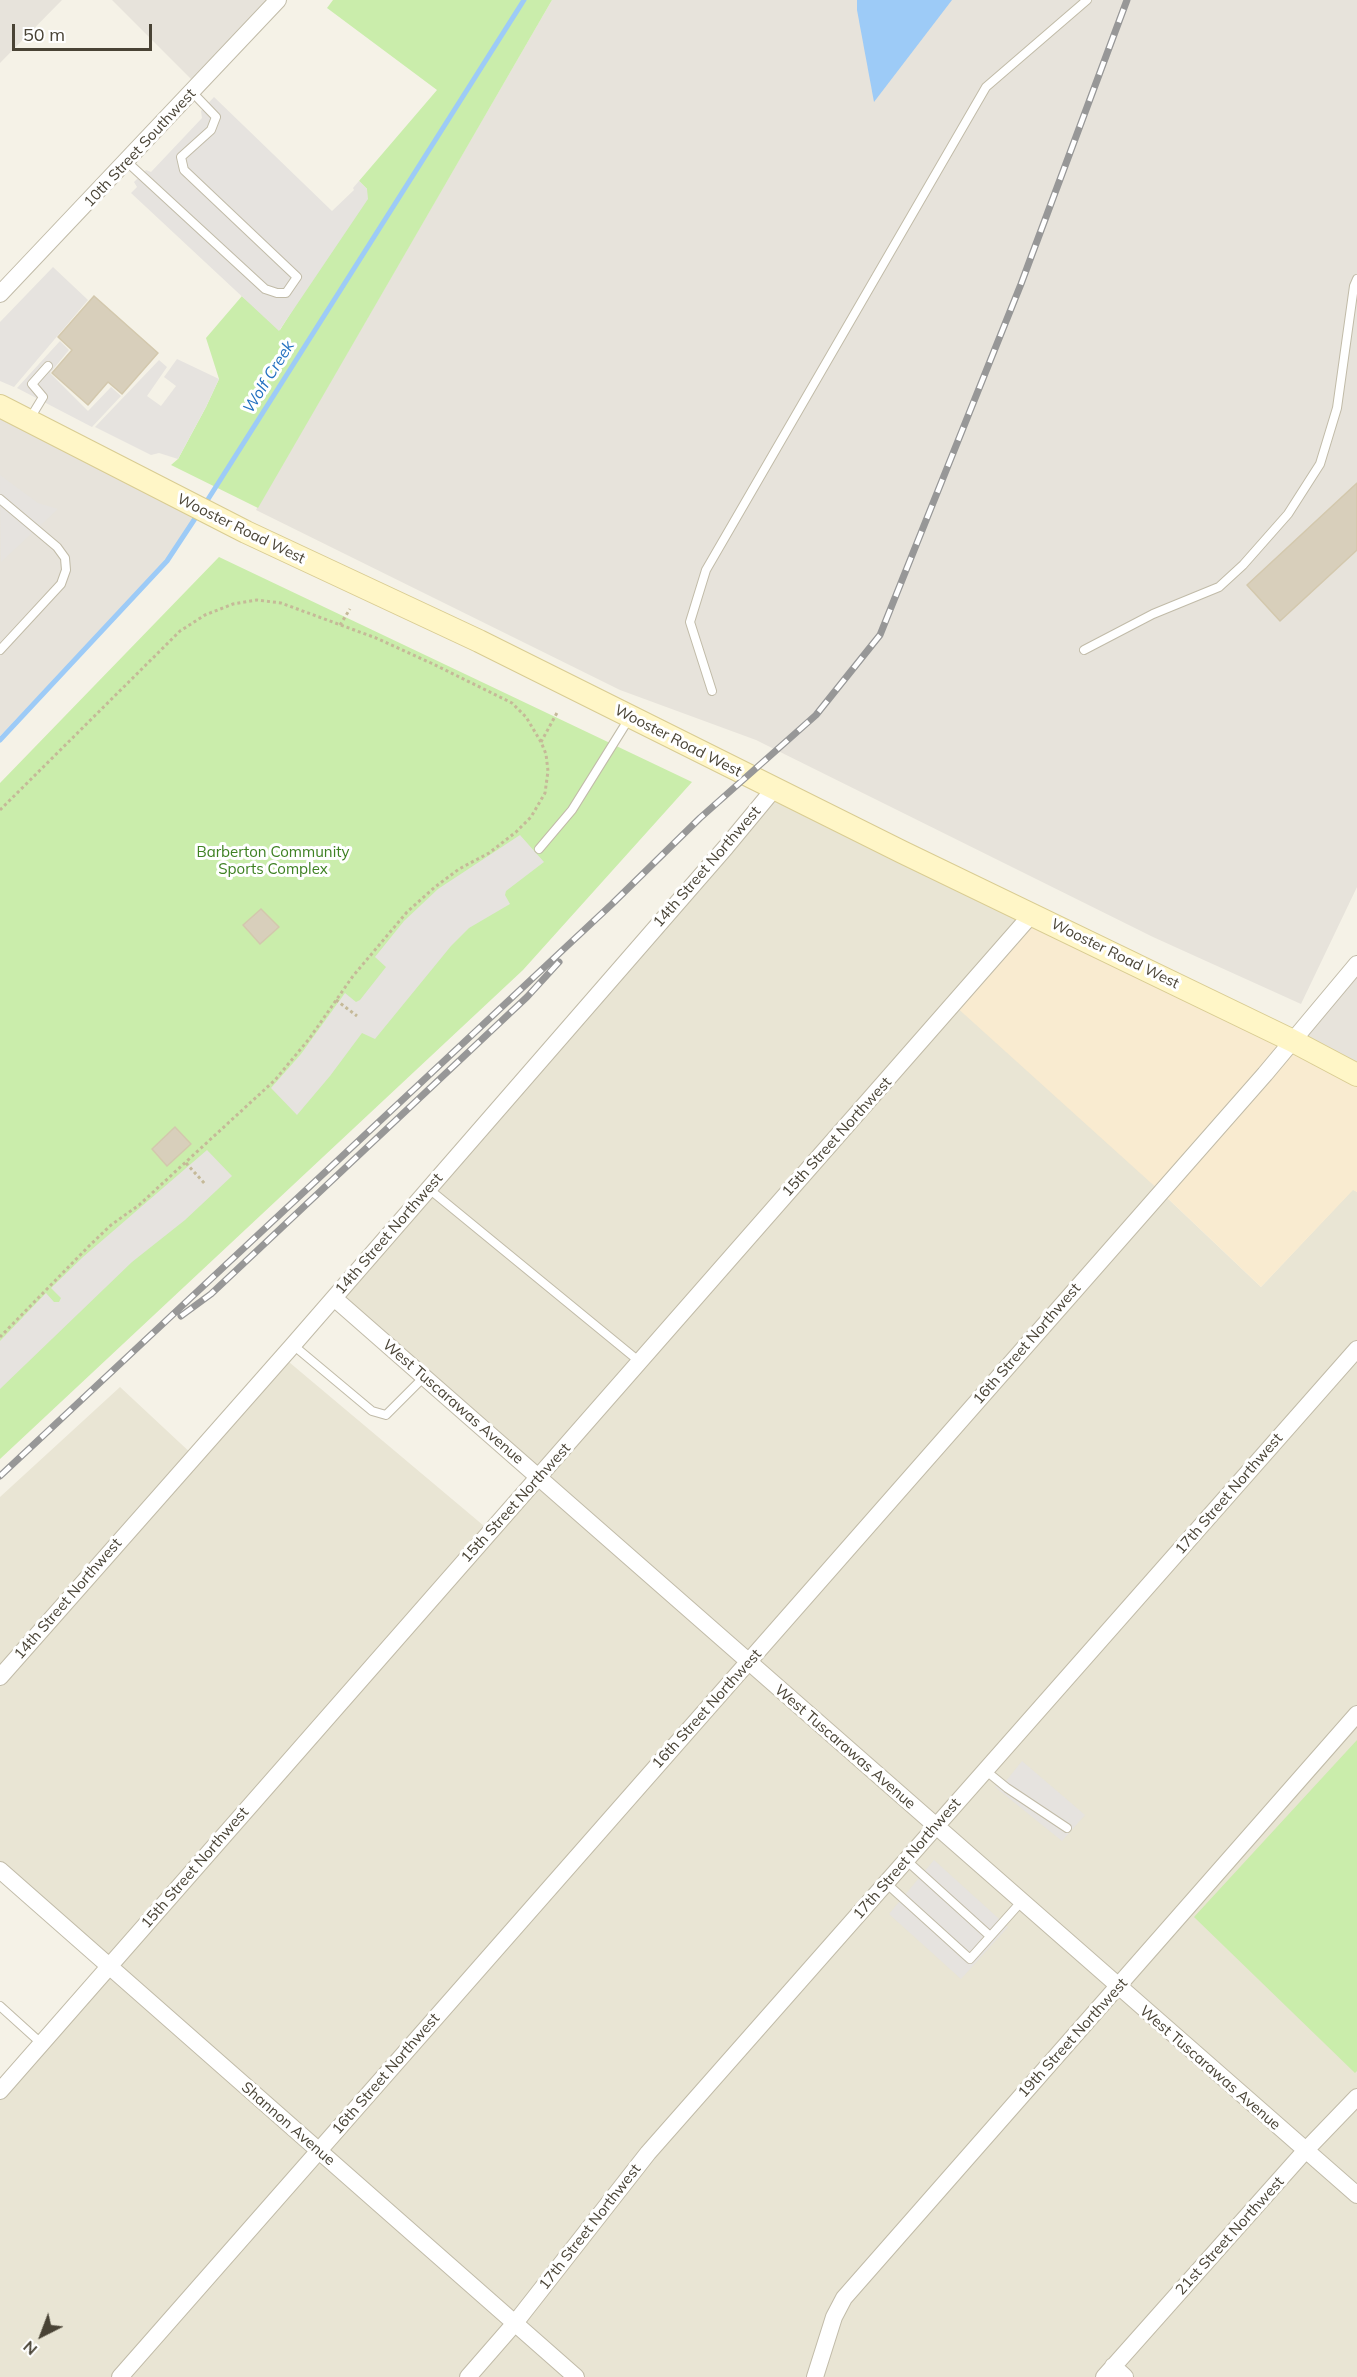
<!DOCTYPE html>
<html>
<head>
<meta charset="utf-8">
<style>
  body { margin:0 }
  #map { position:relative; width:1357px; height:2377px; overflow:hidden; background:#f5f2e7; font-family:Mulish,sans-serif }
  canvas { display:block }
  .north { position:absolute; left:12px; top:2305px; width:60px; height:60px; -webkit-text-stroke:4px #fff; paint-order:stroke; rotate:222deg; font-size:16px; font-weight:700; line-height:24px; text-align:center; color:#494335 }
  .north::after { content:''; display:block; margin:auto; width:21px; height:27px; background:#494335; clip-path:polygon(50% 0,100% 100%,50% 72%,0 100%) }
  .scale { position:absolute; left:12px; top:24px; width:140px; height:27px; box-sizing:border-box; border:3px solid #494335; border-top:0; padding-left:8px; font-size:18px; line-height:21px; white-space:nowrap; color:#494335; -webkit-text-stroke:4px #fff; paint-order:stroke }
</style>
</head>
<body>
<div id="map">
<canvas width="1357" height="2377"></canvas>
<div class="north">N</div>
<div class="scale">50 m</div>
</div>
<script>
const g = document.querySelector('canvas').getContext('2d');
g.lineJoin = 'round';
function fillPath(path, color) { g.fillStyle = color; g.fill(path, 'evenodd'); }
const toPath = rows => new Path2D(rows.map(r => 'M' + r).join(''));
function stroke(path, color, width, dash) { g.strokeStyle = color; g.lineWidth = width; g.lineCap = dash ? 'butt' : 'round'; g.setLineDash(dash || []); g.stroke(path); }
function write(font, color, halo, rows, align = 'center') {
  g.font = font + ' Mulish,sans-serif'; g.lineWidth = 6; g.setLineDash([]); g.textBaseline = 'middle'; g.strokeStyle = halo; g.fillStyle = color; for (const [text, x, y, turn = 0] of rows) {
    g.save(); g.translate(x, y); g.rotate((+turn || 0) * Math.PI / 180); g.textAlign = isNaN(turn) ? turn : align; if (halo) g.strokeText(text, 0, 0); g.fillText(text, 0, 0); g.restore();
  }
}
const residential = toPath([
  [774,789,1032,914,1161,1192,1261,1287,1353,1189,1357,1192,1357,2377,0,2377,0,2091,109,1967,0,1870,0,1497,120,1387,194,1456,283,1357,490,1531,538,1478,334,1298]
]);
const commercial = toPath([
  [1032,914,1357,1075,1357,1192,1353,1190,1261,1287,1161,1192,954,1005]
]);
const industrial = toPath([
  [0,0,62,0,0,63],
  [112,0,278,0,198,86],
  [552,0,1357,0,1357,887,1301,1004,1153,937,756,740,620,690,256,510],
  [0,406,199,509,167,561,0,736],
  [1357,963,1357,1075,1291,1040]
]);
const green = toPath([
  [333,0,552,0,258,508,171,465,178,459,206,407,219,379,206,338,242,296,280,330,367,189,359,181,437,90,327,8],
  [219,557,692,782,523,970,0,1459,0,783],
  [1357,1740,1357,2071,1355,2073,1194,1917]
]);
const parking = toPath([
  [214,97,332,211,354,190,353,188,359,181,367,189,368,199,279,331,131,193,137,187,134,182,146,170,151,172,202,118,201,111],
  [53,267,88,300,14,387,0,381,0,322],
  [60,341,69,350,50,373,88,411,111,387,121,396,92,427,17,388],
  [177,359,219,379,206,407,178,459,159,453,151,455,95,427,159,360,167,367,147,396,161,406,176,386,164,377],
  [0,475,38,503,58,509,1,562],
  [520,835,544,862,506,891,505,895,510,904,469,928,451,946,375,1039,362,1033,330,1076,297,1115,271,1088,301,1054,345,993,356,1002,360,1000,386,967,375,957,404,921,438,889],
  [207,1150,232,1176,185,1220,132,1262,0,1389,0,1341,46,1293,54,1302,59,1302,61,1298,51,1288,83,1257],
  [1022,1761,1085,1815,1062,1841,995,1787,1003,1779,1006,1781],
  [934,1860,1008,1927,961,1979,889,1914]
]);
const water = toPath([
  [857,0,952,0,874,102,857,10]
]);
const stream = toPath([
  [205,504,524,0],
  [0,740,167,561,198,514]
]);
const building = toPath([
  [94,296,158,353,122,394,108,382,88,405,52,373,72,350,58,337,94,296],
  [1357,483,1357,550,1280,621,1247,585,1357,483],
  [261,909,279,927,260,944,243,925,261,909],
  [175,1127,191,1144,167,1166,152,1149,175,1127]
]);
const path = toPath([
  [340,625,350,609],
  [541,742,558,711],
  [0,810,180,631,205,615,233,604,257,600,281,603,376,638,431,663,512,703,526,717,541,742,546,754,548,771,545,793,531,817,516,832,489,853,459,869,435,887,407,912,353,976,309,1039,275,1080,139,1205,111,1225,89,1246,0,1337],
  [336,1000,357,1016],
  [186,1163,205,1184]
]);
const lane = toPath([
  [126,161,265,289,277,293,286,293,297,277,184,170,181,157,211,130,216,117,192,92],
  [29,420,43,397,32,384,48,366],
  [0,499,57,547,65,558,66,570,61,584,0,650],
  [1084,650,1153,614,1219,587,1243,565,1288,514,1320,464,1337,408,1354,286,1357,279],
  [712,691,690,622,706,570,986,87,1087,0],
  [539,849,572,810,630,717],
  [429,1189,640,1362],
  [293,1345,372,1411,386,1415,424,1377],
  [985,1770,1007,1788,1067,1828],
  [906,1860,990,1936],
  [886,1883,970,1959,1021,1902],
  [0,2006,42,2044]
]);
const street = toPath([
  [0,294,278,0],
  [334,1298,1357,2195],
  [0,1677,293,1345,726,847,774,789],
  [0,1870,576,2377],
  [0,2091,1032,914],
  [1113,2366,1125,2377],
  [120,2377,1265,1074,1357,964],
  [468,2377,515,2323,648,2153,1357,1349],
  [815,2377,834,2317,844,2298,1357,1714],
  [1104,2377,1305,2151,1357,2097]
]);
const secondary = toPath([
  [0,406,246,532,479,641,902,852,1291,1040,1357,1075]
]);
const rail = toPath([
  [181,1316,211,1294,527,997,559,962],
  [0,1476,612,904,700,818,816,715,880,635,1021,284,1127,0]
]);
const streetNames = [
  ["10th Street Southwest",140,148,-47],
  ["Wooster Road West",241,529,26],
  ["Wooster Road West",678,741,27],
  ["14th Street Northwest",707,867,-49],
  ["Wooster Road West",1115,954,26],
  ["15th Street Northwest",837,1137,-48],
  ["14th Street Northwest",389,1234,-49],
  ["16th Street Northwest",1027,1344,-49],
  ["West Tuscarawas Avenue",453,1402,41],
  ["17th Street Northwest",1229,1494,-49],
  ["15th Street Northwest",516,1503,-48],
  ["14th Street Northwest",68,1599,-49],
  ["16th Street Northwest",707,1709,-48],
  ["West Tuscarawas Avenue",845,1747,41],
  ["17th Street Northwest",907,1859,-49],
  ["15th Street Northwest",195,1868,-49],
  ["19th Street Northwest",1073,2038,-48],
  ["West Tuscarawas Avenue",1210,2068,41],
  ["16th Street Northwest",386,2074,-49],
  ["Shannon Avenue",288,2124,41],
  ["17th Street Northwest",590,2227,-52],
  ["21st Street Northwest",1230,2236,-48]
];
const parkNames = [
  ["Barberton Community",273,852],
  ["Sports Complex",273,869]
];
const waterNames = [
  ["Wolf Creek",269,377,-58]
];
fillPath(residential, '#e9e5d4');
fillPath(commercial, '#f9ebd0');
fillPath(industrial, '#e7e3db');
fillPath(green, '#caedab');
fillPath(parking, '#e6e3df');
fillPath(water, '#9dcbf7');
stroke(stream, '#9dcbf7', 5);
fillPath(building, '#d8cfbb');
stroke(building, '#d3c8ad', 1.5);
stroke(lane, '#c1bba8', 10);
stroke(street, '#c1bba8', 18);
stroke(secondary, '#d9cc92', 24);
stroke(path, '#c5b998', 3, [3, 3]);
stroke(lane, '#fff', 8);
stroke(street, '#fff', 16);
stroke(secondary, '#fff6c7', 22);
stroke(rail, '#979797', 7);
stroke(rail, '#fff', 4.5, [14]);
write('15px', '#494335', '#fff', streetNames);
write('15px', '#3e8122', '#fff', parkNames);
write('italic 16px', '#2370c0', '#fff', waterNames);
</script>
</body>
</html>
